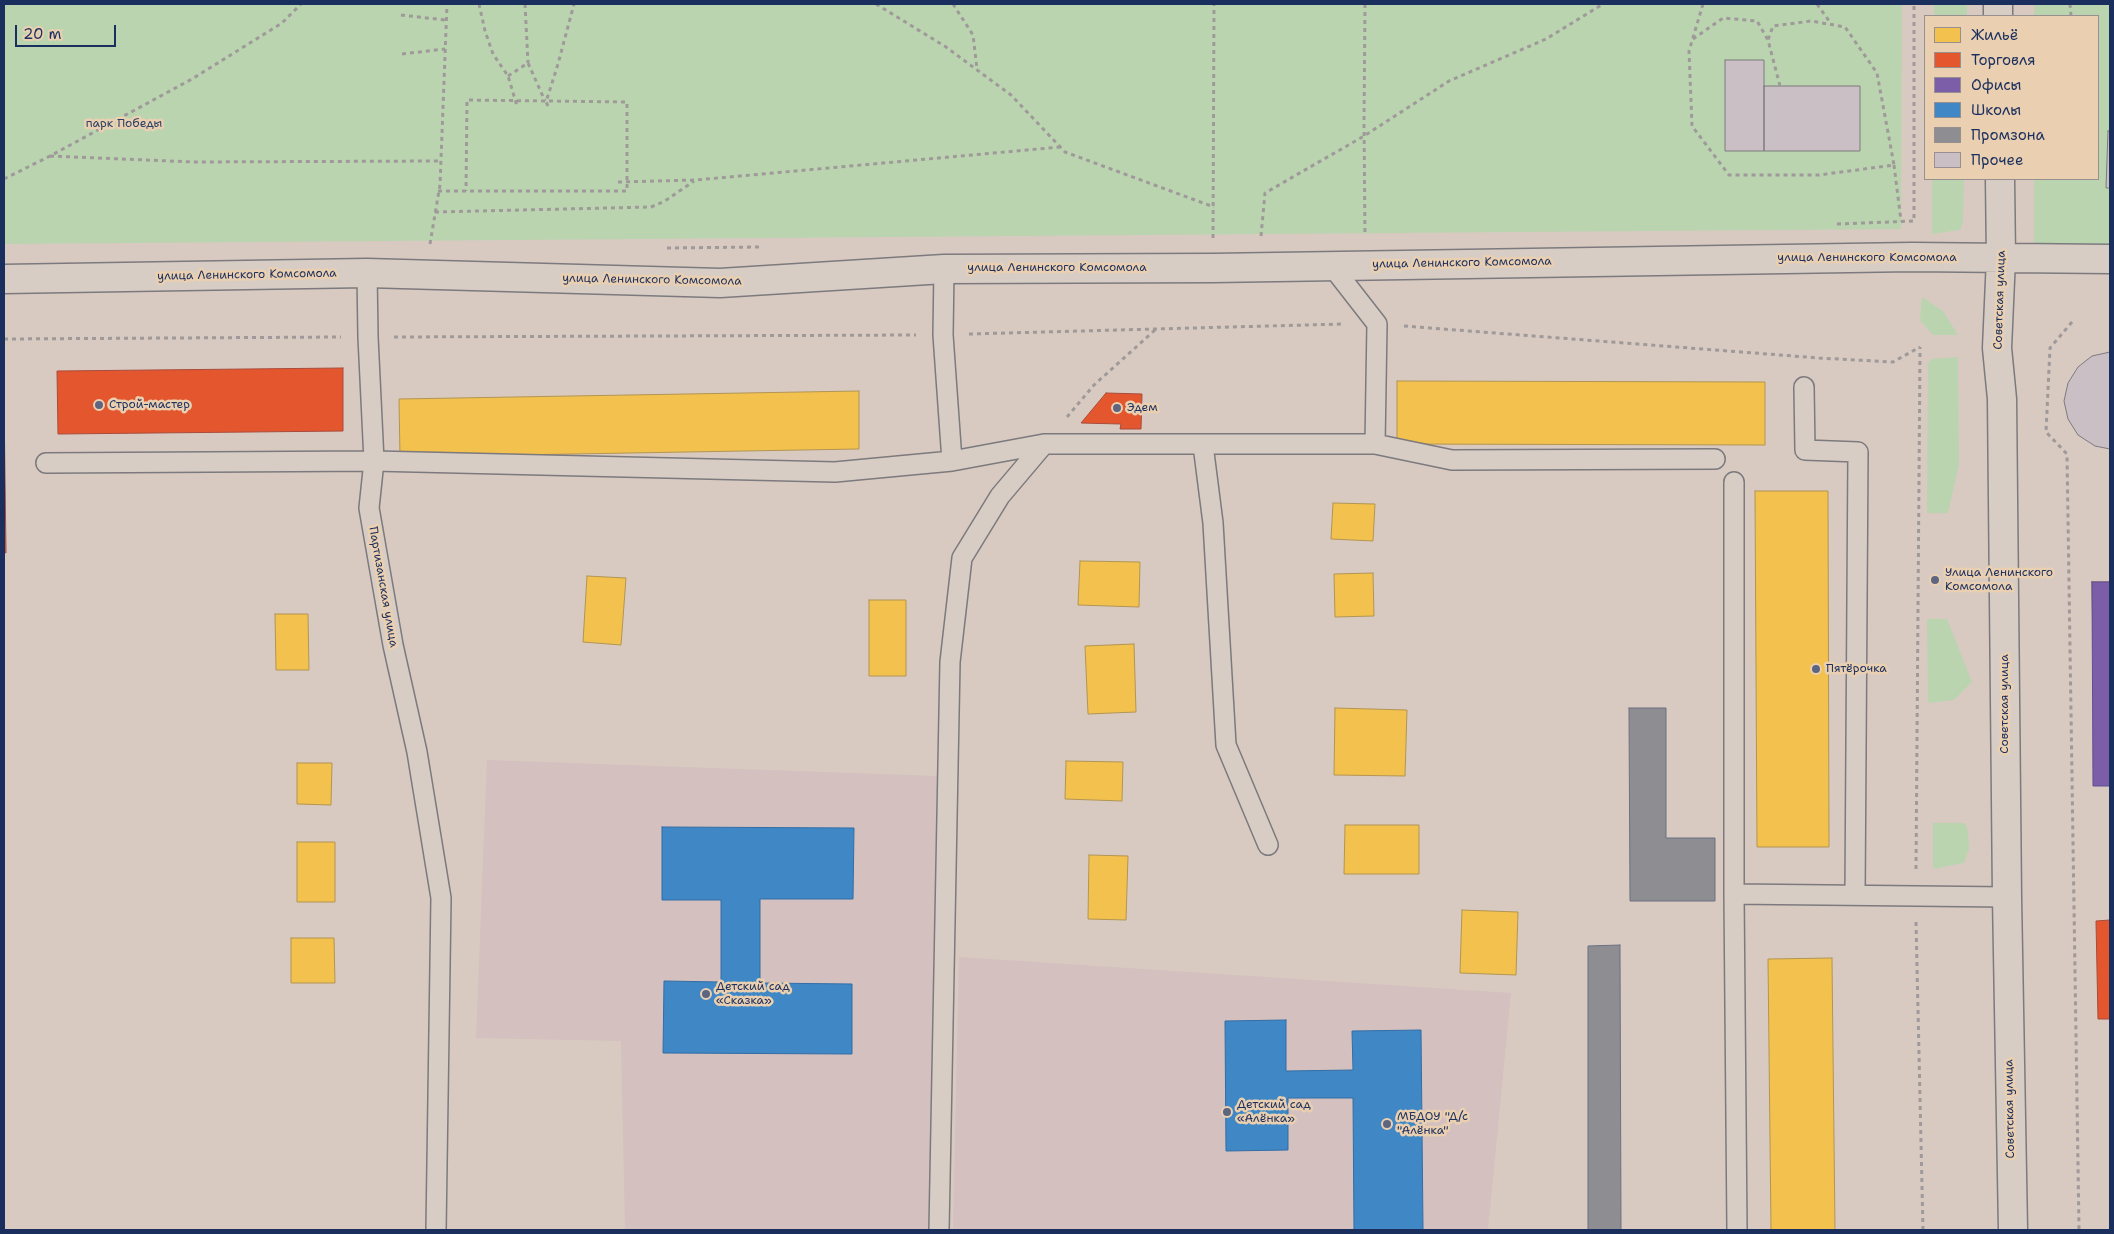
<!DOCTYPE html>
<html>
<head>
<meta charset="utf-8">
<style>
  body { margin:0 }
  #map { position:relative; width:2114px; height:1234px; overflow:hidden; background:#d8cac1; font-family:"Shantell Sans",sans-serif }
  canvas { display:block }
  .frame { position:absolute; inset:0; border:5px solid #1b2f5e; pointer-events:none }
  .legend { position:absolute; left:1924px; top:15px; width:175px; height:165px; box-sizing:border-box; background:#ead0b1; border:1px solid #979090; margin:0; padding:6px 9px; list-style:none; font-size:15px; color:#1b2f5e }
  .legend li { display:flex; align-items:center; gap:10px; height:25px }
  .legend b { width:25px; border:1px solid #979090 }
  .scale { position:absolute; left:15px; top:25px; width:101px; height:22px; box-sizing:border-box; border:2px solid #1b2f5e; border-top:0; padding-left:6px; font-size:15px; line-height:18px; white-space:nowrap; color:#1b2f5e; -webkit-text-stroke:4px #ead0b1; paint-order:stroke }
</style>
</head>
<body>
<div id="map">
<canvas width="2114" height="1234"></canvas>
<div class="frame"></div>
<ul class="legend">
<li><b style="height:14px;background:#f2c14e"></b>Жильё</li>
<li><b style="height:14px;background:#e4572e"></b>Торговля</li>
<li><b style="height:14px;background:#7b5ea7"></b>Офисы</li>
<li><b style="height:14px;background:#3f88c5"></b>Школы</li>
<li><b style="height:14px;background:#8d8d92"></b>Промзона</li>
<li><b style="height:14px;background:#c9bfc4"></b>Прочее</li>
</ul>
<div class="scale">20 m</div>
</div>
<script>
const g = document.querySelector('canvas').getContext('2d');
g.lineJoin = 'round';
function fillPath(path, color) { g.fillStyle = color; g.fill(path, 'evenodd'); }
const toPath = rows => new Path2D(rows.map(r => 'M' + r).join(''));
function stroke(path, color, width, dash) { g.strokeStyle = color; g.lineWidth = width; g.lineCap = dash ? 'butt' : 'round'; g.setLineDash(dash || []); g.stroke(path); }
function write(font, color, halo, rows, align = 'center') {
  g.font = font + ' "Shantell Sans",sans-serif'; g.lineWidth = 5; g.setLineDash([]); g.textBaseline = 'middle'; g.strokeStyle = halo; g.fillStyle = color; for (const [text, x, y, turn = 0] of rows) {
    g.save(); g.translate(x, y); g.rotate((+turn || 0) * Math.PI / 180); g.textAlign = isNaN(turn) ? turn : align; if (halo) g.strokeText(text, 0, 0); g.fillText(text, 0, 0); g.restore();
  }
}
const built = toPath([
  [487,760,937,776,930,1230,625,1230,621,1041,476,1038],
  [959,957,1511,993,1488,1230,953,1230]
]);
const green = toPath([
  [4,4,1902,4,1901,229,4,244],
  [1934,4,1967,4,1967,16,1934,16],
  [2034,4,2110,4,2110,247,2034,248,2034,179,2098,179,2098,16,2034,16],
  [1932,179,1964,179,1963,222,1960,230,1932,234],
  [1922,297,1943,311,1958,335,1933,335,1920,320],
  [1958,357,1959,464,1948,513,1927,513,1928,364,1931,359],
  [1927,619,1947,619,1972,682,1954,700,1928,703],
  [1933,823,1965,823,1968,831,1969,849,1964,863,1933,869]
]);
const homes = toPath([
  [1397,381,1765,382,1765,445,1397,444,1397,381],
  [859,391,859,449,400,457,399,399,859,391],
  [1755,491,1828,491,1829,847,1757,847,1755,491],
  [1333,503,1375,504,1373,541,1331,539,1333,503],
  [1080,561,1140,562,1139,607,1078,605,1080,561],
  [1373,573,1374,616,1335,617,1334,574,1373,573],
  [587,576,626,578,621,645,583,642,587,576],
  [869,600,906,600,906,676,869,676,869,600],
  [275,614,308,614,309,670,276,670,275,614],
  [1134,644,1136,712,1088,714,1085,646,1134,644],
  [1335,708,1407,710,1405,776,1334,775,1335,708],
  [1066,761,1123,762,1122,801,1065,799,1066,761],
  [297,763,332,763,331,805,297,804,297,763],
  [1345,825,1419,825,1419,874,1344,874,1345,825],
  [297,842,335,842,335,902,297,902,297,842],
  [1089,855,1128,856,1126,920,1088,919,1089,855],
  [1462,910,1518,912,1516,975,1460,973,1462,910],
  [291,938,334,938,335,983,291,983,291,938],
  [1832,958,1835,1230,1771,1230,1768,959,1832,958]
]);
const shops = toPath([
  [343,368,343,431,58,434,57,371,343,368],
  [1106,393,1142,394,1141,429,1120,429,1121,424,1081,423,1106,393],
  [4,403,6,553,4,552,4,403],
  [2092,582,2110,582,2110,648,2093,649,2092,582],
  [2110,920,2110,1019,2098,1019,2096,921,2110,920]
]);
const offices = toPath([
  [2092,582,2110,582,2110,786,2093,786,2092,582]
]);
const schools = toPath([
  [662,827,854,828,853,899,760,899,760,983,852,984,852,1054,663,1053,664,981,721,982,721,900,662,900,662,827],
  [1286,1020,1286,1071,1353,1070,1352,1031,1421,1030,1423,1230,1354,1230,1353,1098,1288,1098,1288,1150,1226,1151,1225,1021,1286,1020]
]);
const industry = toPath([
  [1629,708,1666,708,1666,838,1715,838,1715,901,1630,901,1629,708],
  [1620,945,1621,1230,1588,1230,1588,946,1620,945]
]);
const building = toPath([
  [1725,60,1764,60,1764,151,1725,151,1725,60],
  [1764,86,1860,86,1860,151,1764,151,1764,86],
  [2108,131,2110,131,2110,188,2106,188,2108,131],
  [2110,352,2110,449,2095,446,2078,435,2068,419,2064,401,2068,383,2078,367,2092,356,2110,352]
]);
const path = toPath([
  [479,4,485,31,493,54,508,76,517,106],
  [525,4,528,63],
  [876,4,946,47,1011,95,1065,152,1214,207],
  [953,4,973,35,977,69],
  [1365,4,1364,124,1365,236],
  [1703,4,1689,51,1692,126,1729,175,1819,175,1894,165,1877,73,1845,27,1811,21,1773,26,1768,40,1780,86],
  [1817,4,1832,25],
  [2070,4,2071,16],
  [401,15,445,20],
  [1693,39,1723,18,1757,21,1768,40],
  [402,54,445,49],
  [508,76,528,63,545,101],
  [548,106,546,102,558,64,574,4],
  [50,156,193,162,440,161],
  [1894,165,1901,221],
  [4,179,50,156,192,79,282,23,301,4],
  [618,182,696,180,1060,147],
  [438,191,627,191,627,102,467,100,466,191],
  [435,212,651,207,665,201,694,181],
  [1837,224,1914,221,1914,4],
  [1261,236,1265,193,1364,136,1449,81,1546,39,1603,4],
  [1213,238,1214,4],
  [430,244,440,185,447,4],
  [667,248,761,247],
  [2072,322,2050,348,2046,432,2067,454,2079,1230],
  [1404,326,1819,358,1893,362,1920,347],
  [969,334,1343,324],
  [394,337,916,335],
  [4,339,341,337],
  [1067,417,1094,385,1155,330],
  [1916,869,1920,347],
  [1916,922,1923,1230]
]);
const service = toPath([
  [1331,265,1377,324,1375,444,1452,460,1715,459],
  [944,269,943,335,952,461,1044,444,1375,444],
  [367,273,368,337,374,461,369,508,393,645,417,752,441,898,436,1230],
  [1804,387,1805,450,1858,452,1855,895],
  [1203,445,1213,523,1226,745,1268,845],
  [46,463,374,461,835,472,952,461],
  [1734,482,1734,894,2007,897],
  [1734,894,1737,1230],
  [939,1230,950,662,962,558,1000,496,1044,444]
]);
const minor = toPath([
  [1998,4,1998,16],
  [2000,179,2001,258,1997,348,2002,399,2007,897,2013,1230],
  [4,279,367,273,720,283,944,269,1213,268,1912,257,2110,259]
]);
const markers = [
  [99,405,5,"#5d6581"],
  [1117,408,5,"#5d6581"],
  [1935,580,5,"#5d6581"],
  [1816,669,5,"#5d6581"],
  [706,994,5,"#5d6581"],
  [1227,1112,5,"#5d6581"],
  [1387,1124,5,"#5d6581"]
];
const parkNames = [
  ["парк Победы",124,124]
];
const streetNames = [
  ["улица Ленинского Комсомола",1867,258],
  ["улица Ленинского Комсомола",1462,263,-1],
  ["улица Ленинского Комсомола",1057,268],
  ["улица Ленинского Комсомола",247,275,-1],
  ["улица Ленинского Комсомола",652,280,1],
  ["Советская улица",2000,300,-88],
  ["Партизанская улица",383,587,80],
  ["Советская улица",2005,704,-90],
  ["Советская улица",2010,1109,-91]
];
const poiNames = [
  ["Строй-мастер",109,405],
  ["Эдем",1127,408],
  ["Улица Ленинского",1945,573],
  ["Комсомола",1945,587],
  ["Пятёрочка",1826,669],
  ["Детский сад",716,987],
  ["«Сказка»",716,1001],
  ["Детский сад",1237,1105],
  ["«Алёнка»",1237,1119],
  ["МБДОУ \"Д/с",1397,1117],
  ["\"Алёнка\"",1397,1131]
];
fillPath(built, '#d3c0bf');
fillPath(green, '#bad4b0');
fillPath(homes, '#f2c14e');
stroke(homes, '#b29553', 1);
fillPath(shops, '#e4572e');
stroke(shops, '#a84b3c', 1);
fillPath(offices, '#7b5ea7');
stroke(offices, '#5e5091', 1);
fillPath(schools, '#3f88c5');
stroke(schools, '#346da6', 1);
fillPath(industry, '#8d8d92');
stroke(industry, '#6b7182', 1);
fillPath(building, '#c9bfc4');
stroke(building, '#7c7a7e', 1);
stroke(service, '#7c7a7e', 22);
stroke(minor, '#7c7a7e', 31);
stroke(path, '#9f9a99', 3, [4, 4]);
stroke(service, '#d7cdc4', 19);
stroke(minor, '#d7cdc4', 28);
for (const [x, y, r, color] of markers) { const dot = new Path2D(); dot.arc(x, y, r, 0, 2 * Math.PI); g.fillStyle = color; g.fill(dot); stroke(dot, '#ead0b1', 2); }
write('12px', '#284065', '#ead0b1', parkNames);
write('12px', '#1b2f5e', '#ead0b1', streetNames);
write('12px', '#1b2f5e', '#ead0b1', poiNames, 'left');
</script>
</body>
</html>
